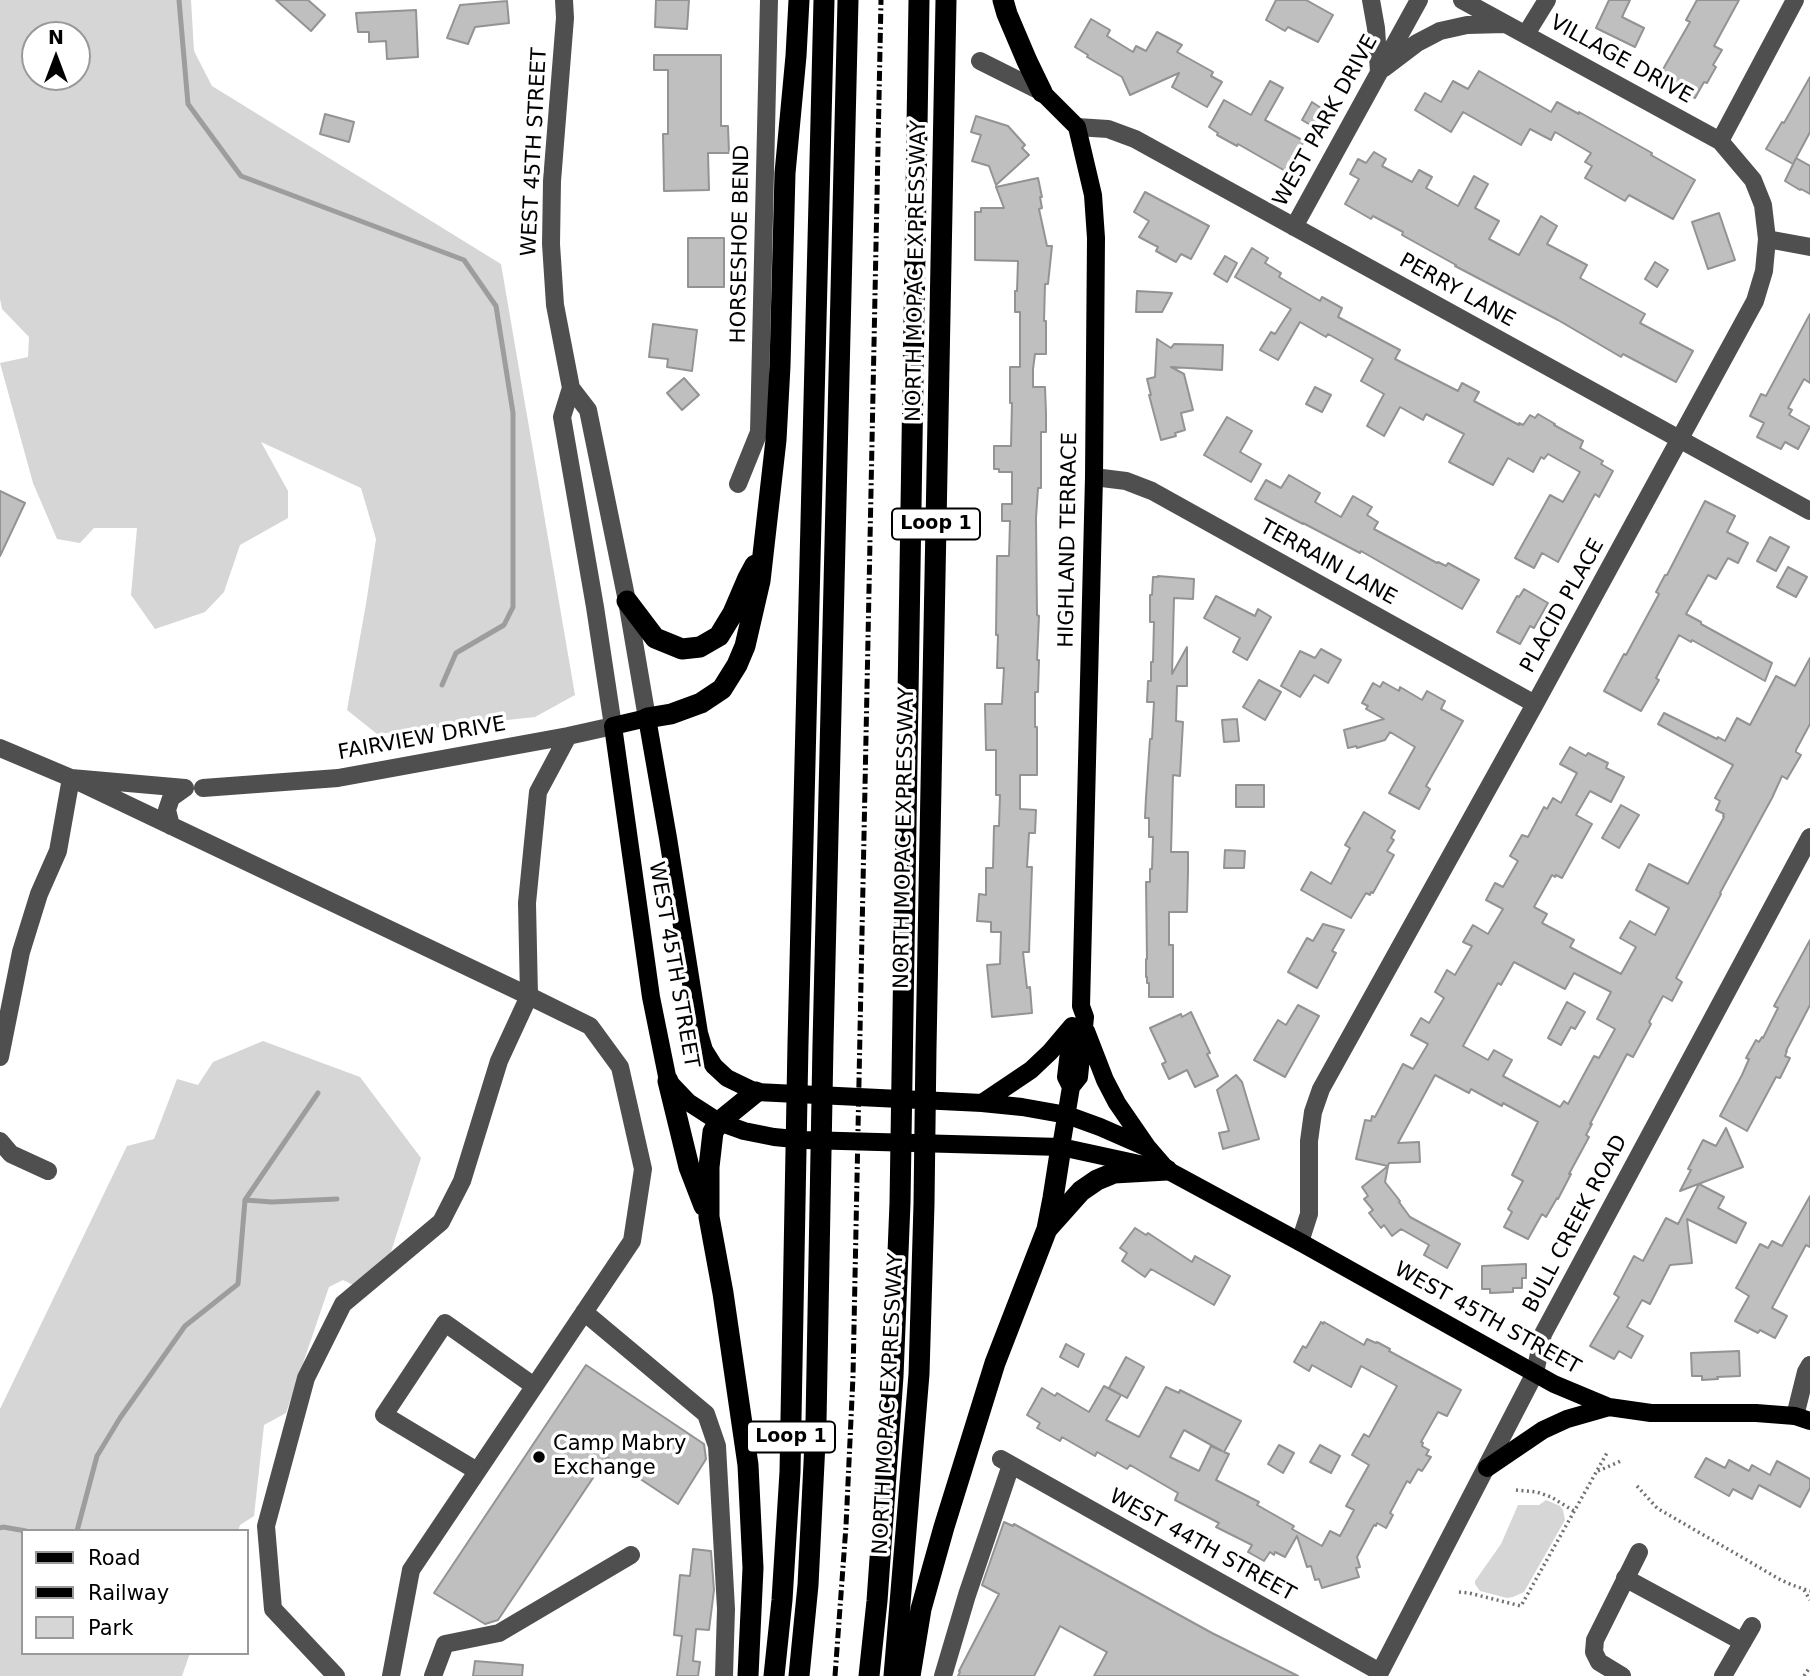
<!DOCTYPE html>
<html>
<head>
<meta charset="utf-8">
<style>
  body { margin:0 }
  #map { position:relative; width:1810px; height:1676px; overflow:hidden; background:#fff; font-family:"DejaVu Sans",sans-serif }
  canvas { display:block }
  .legend { position:absolute; left:21px; top:1529px; width:228px; height:126px; box-sizing:border-box; background:#fff; border:2px solid #999; margin:0; padding:9px 12px; list-style:none; font-size:21px; color:#000 }
  .legend li { display:flex; align-items:center; gap:14px; height:35px }
  .legend b { width:35px; border:2px solid #999 }
  .north { position:absolute; left:21px; top:21px; width:70px; height:70px; box-sizing:border-box; background:#fff; border:2px solid #999; border-radius:50%; rotate:0deg; font-size:19px; font-weight:700; line-height:28px; text-align:center; color:#000 }
  .north::after { content:''; display:block; margin:auto; width:24px; height:32px; background:#000; clip-path:polygon(50% 0,100% 100%,50% 72%,0 100%) }
</style>
</head>
<body>
<div id="map">
<canvas width="1810" height="1676"></canvas>
<ul class="legend">
<li><b style="height:9px;background:#000"></b>Road</li>
<li><b style="height:9px;background:#000"></b>Railway</li>
<li><b style="height:19px;background:#d6d6d6"></b>Park</li>
</ul>
<div class="north">N</div>
</div>
<script>
const g = document.querySelector('canvas').getContext('2d');
g.lineJoin = 'round';
function fillPath(path, color) { g.fillStyle = color; g.fill(path, 'evenodd'); }
const toPath = rows => new Path2D(rows.map(r => 'M' + r).join(''));
function stroke(path, color, width, dash) { g.strokeStyle = color; g.lineWidth = width; g.lineCap = dash ? 'butt' : 'round'; g.setLineDash(dash || []); g.stroke(path); }
function write(font, color, halo, rows, align = 'center') {
  g.font = font + ' "DejaVu Sans",sans-serif'; g.lineWidth = 7; g.setLineDash([]); g.textBaseline = 'middle'; g.strokeStyle = halo; g.fillStyle = color; for (const [text, x, y, turn = 0] of rows) {
    g.save(); g.translate(x, y); g.rotate((+turn || 0) * Math.PI / 180); g.textAlign = isNaN(turn) ? turn : align; if (halo) g.strokeText(text, 0, 0); g.fillText(text, 0, 0); g.restore();
  }
}
const green = toPath([
  [0,0,191,0,194,51,212,86,501,264,575,695,535,717,377,734,347,710,366,604,376,539,361,488,261,442,288,491,288,518,240,545,224,592,205,612,155,629,131,595,137,528,94,528,80,543,57,539,33,483,0,363,28,357,29,337,2,309,0,299],
  [35,35,77,35,77,77,35,77],
  [263,1041,360,1077,421,1158,391,1252,353,1285,343,1280,329,1287,286,1413,264,1425,254,1516,240,1525,238,1531,23,1531,23,1653,190,1653,182,1676,0,1676,0,1409,127,1146,154,1139,177,1079,198,1085,213,1062],
  [1546,1500,1560,1506,1563,1510,1565,1520,1524,1592,1513,1597,1507,1598,1480,1591,1475,1584,1475,1581,1501,1544,1518,1505,1539,1505]
]);
const stream = toPath([
  [179,0,188,104,241,176,464,260,496,306,513,413,513,607,504,625,456,653,442,685],
  [245,1200,272,1202,337,1199],
  [0,1528,3,1527,26,1531],
  [77,1531,97,1456,120,1418,185,1326,238,1284,245,1200,318,1093]
]);
const building = toPath([
  [276,0,308,0,325,15,311,31,276,0],
  [656,0,689,0,687,29,655,27,656,0],
  [1276,0,1306,0,1333,15,1318,42,1288,27,1285,31,1266,20,1276,0],
  [1609,0,1630,0,1622,17,1644,28,1635,47,1596,28,1609,0],
  [1697,0,1739,0,1714,46,1722,50,1713,65,1716,67,1707,83,1704,82,1695,98,1658,78,1690,22,1686,20,1697,0],
  [507,1,509,23,475,27,468,44,447,38,460,5,507,1],
  [416,10,418,57,387,59,386,41,369,42,369,32,358,32,356,13,416,10],
  [1091,19,1110,30,1107,36,1133,52,1136,46,1146,51,1157,32,1182,45,1177,52,1213,72,1211,76,1222,82,1207,107,1172,87,1179,73,1130,95,1122,77,1087,57,1088,55,1075,47,1091,19],
  [654,55,721,55,721,126,728,126,729,153,708,153,709,190,664,191,663,134,668,134,668,70,654,70,654,55],
  [1479,71,1551,112,1557,102,1579,114,1579,112,1652,153,1651,155,1695,180,1673,219,1629,195,1625,201,1585,178,1592,166,1585,162,1591,153,1555,132,1551,140,1530,129,1521,145,1463,112,1451,132,1415,110,1425,93,1441,102,1453,81,1468,89,1479,71],
  [1810,77,1810,132,1793,164,1766,149,1782,122,1784,123,1810,77],
  [1270,81,1283,88,1265,120,1304,141,1287,172,1238,144,1237,146,1217,135,1218,133,1209,127,1224,100,1251,115,1270,81],
  [1312,102,1324,110,1314,127,1302,120,1312,102],
  [325,114,354,122,349,142,320,134,325,114],
  [976,116,1008,126,1025,145,1022,148,1029,155,996,185,989,166,972,161,981,135,971,132,976,116],
  [1374,152,1386,159,1382,166,1412,182,1419,170,1432,177,1426,188,1458,206,1474,176,1488,184,1475,208,1499,221,1489,239,1519,255,1541,216,1557,226,1547,244,1587,265,1580,278,1645,314,1640,323,1693,351,1676,382,1623,354,1621,357,1558,320,1455,266,1456,265,1402,235,1403,232,1373,216,1371,219,1345,204,1359,179,1350,174,1358,159,1366,163,1374,152],
  [1796,158,1810,166,1810,194,1801,189,1800,190,1785,181,1796,158],
  [1038,178,1042,197,1040,197,1042,208,1039,209,1047,246,1052,246,1048,284,1045,284,1044,321,1046,321,1046,354,1035,354,1033,369,1033,387,1045,387,1046,413,1046,432,1041,432,1041,488,1038,488,1036,518,1037,615,1039,616,1037,660,1039,660,1038,692,1035,692,1035,727,1037,727,1037,775,1020,775,1020,809,1036,810,1035,833,1029,833,1027,867,1032,867,1029,952,1023,952,1027,988,1030,987,1032,1013,992,1017,987,965,1000,964,1001,932,991,932,991,922,977,921,979,894,986,895,986,868,993,868,994,826,999,826,1000,795,996,795,996,750,986,750,985,704,1002,704,1004,668,997,668,998,635,996,635,997,556,1009,556,1010,521,1002,521,1002,504,1012,504,1012,472,999,472,999,469,994,469,994,446,1011,446,1012,403,1010,403,1010,367,1020,367,1020,312,1015,312,1015,291,1017,291,1018,261,975,260,975,212,981,212,981,208,1004,208,996,187,1038,178],
  [1145,192,1209,226,1191,259,1181,254,1176,262,1156,251,1158,247,1139,237,1149,221,1134,212,1145,192],
  [1719,213,1735,260,1708,269,1692,222,1719,213],
  [688,238,724,238,724,287,688,287,688,238],
  [1252,248,1268,258,1265,263,1281,273,1279,277,1320,301,1322,297,1342,308,1338,317,1400,350,1395,359,1458,391,1462,383,1479,392,1474,401,1519,425,1519,423,1523,425,1530,415,1535,418,1538,414,1555,424,1554,425,1583,441,1580,448,1603,461,1601,464,1613,471,1599,497,1595,494,1590,503,1558,562,1542,553,1534,568,1515,558,1550,495,1563,502,1580,472,1548,454,1544,459,1541,457,1533,472,1508,458,1493,485,1449,462,1464,434,1426,414,1423,420,1400,407,1384,436,1367,426,1384,394,1361,381,1373,359,1328,334,1326,337,1300,322,1278,360,1260,350,1271,332,1275,334,1291,309,1235,277,1252,248],
  [1225,256,1237,263,1227,282,1214,274,1225,256],
  [1655,262,1668,270,1657,287,1645,279,1655,262],
  [1137,291,1172,293,1162,312,1136,312,1137,291],
  [1810,314,1810,383,1804,379,1788,408,1792,410,1789,415,1810,427,1798,449,1785,442,1781,449,1757,437,1764,423,1750,416,1761,394,1766,396,1810,314],
  [653,324,697,330,692,371,667,367,668,359,649,357,653,324],
  [1157,339,1171,348,1174,344,1223,345,1222,370,1171,367,1184,374,1193,410,1181,413,1185,430,1175,433,1176,436,1161,440,1149,395,1151,395,1147,379,1155,377,1157,339],
  [684,378,699,395,682,410,667,393,684,378],
  [1315,387,1331,395,1322,412,1306,404,1315,387],
  [1227,417,1252,431,1240,452,1261,464,1251,482,1204,455,1227,417],
  [1289,475,1320,493,1315,502,1341,517,1353,496,1372,507,1367,515,1378,522,1374,529,1437,563,1438,562,1446,566,1448,563,1479,580,1462,609,1361,551,1360,553,1303,523,1303,524,1255,499,1266,480,1281,488,1289,475],
  [0,491,25,503,0,556,0,491],
  [1705,501,1735,516,1727,532,1748,543,1738,563,1728,558,1716,579,1708,575,1686,614,1701,622,1701,624,1772,663,1765,681,1692,640,1691,642,1679,635,1656,678,1659,680,1641,711,1604,691,1624,654,1626,655,1659,594,1656,592,1665,575,1667,575,1705,501],
  [1770,537,1789,547,1776,571,1757,561,1770,537],
  [1788,567,1807,577,1796,597,1777,587,1788,567],
  [1158,576,1194,579,1193,599,1174,598,1172,674,1187,647,1187,686,1177,686,1176,721,1183,722,1180,776,1173,775,1171,852,1188,852,1188,872,1187,912,1169,912,1169,945,1173,945,1173,997,1149,997,1149,983,1147,983,1147,977,1146,977,1146,959,1147,959,1146,882,1150,882,1150,869,1152,869,1153,837,1149,837,1149,818,1145,818,1146,797,1150,739,1152,739,1154,702,1147,702,1148,681,1151,681,1151,662,1153,662,1154,622,1150,622,1150,595,1152,595,1153,577,1158,577,1158,576],
  [1524,589,1548,603,1534,628,1530,626,1520,644,1497,632,1517,596,1519,597,1524,589],
  [1216,596,1255,616,1258,609,1271,617,1247,660,1233,652,1240,638,1204,618,1216,596],
  [1321,649,1341,660,1328,683,1314,675,1300,697,1281,686,1300,651,1315,658,1321,649],
  [1810,658,1810,724,1796,750,1796,752,1801,755,1787,779,1782,776,1772,798,1720,893,1721,894,1676,978,1682,982,1672,1001,1663,996,1649,1022,1651,1024,1633,1057,1627,1054,1590,1124,1592,1124,1586,1135,1589,1137,1569,1174,1571,1174,1558,1199,1557,1198,1546,1217,1542,1214,1528,1239,1504,1227,1512,1212,1508,1209,1523,1181,1512,1175,1538,1122,1503,1103,1502,1106,1471,1089,1469,1093,1435,1075,1398,1143,1419,1142,1420,1162,1389,1163,1388,1166,1356,1159,1365,1120,1371,1121,1372,1116,1375,1117,1403,1064,1413,1069,1428,1044,1411,1035,1421,1018,1429,1023,1444,998,1435,992,1447,970,1455,975,1472,946,1463,942,1473,925,1488,934,1503,909,1486,900,1495,883,1503,887,1518,861,1510,856,1522,835,1528,837,1544,807,1547,809,1553,798,1561,803,1577,773,1560,764,1570,747,1586,756,1588,753,1608,763,1606,768,1624,777,1611,802,1590,791,1576,815,1592,824,1562,878,1556,875,1555,877,1552,875,1534,907,1547,914,1542,923,1574,940,1570,947,1621,974,1636,947,1620,938,1630,921,1655,935,1669,908,1636,890,1649,864,1688,884,1724,817,1723,816,1724,814,1716,810,1720,801,1715,798,1733,765,1658,724,1664,713,1717,739,1718,737,1725,741,1737,718,1750,725,1776,676,1795,686,1810,658],
  [1514,962,1565,989,1574,973,1611,992,1597,1019,1615,1029,1599,1058,1594,1056,1568,1104,1564,1101,1560,1107,1503,1076,1512,1060,1494,1050,1488,1060,1463,1046,1498,983,1501,985,1514,962],
  [1259,680,1281,692,1265,720,1243,707,1259,680],
  [1383,682,1399,691,1400,687,1422,700,1427,691,1445,701,1441,709,1463,721,1426,786,1430,789,1419,809,1389,793,1415,747,1390,732,1385,740,1357,748,1356,746,1348,748,1344,730,1384,719,1366,709,1368,706,1362,703,1373,683,1380,687,1383,682],
  [1237,719,1239,741,1224,742,1222,720,1237,719],
  [1236,785,1264,785,1264,807,1236,807,1236,785],
  [1621,805,1639,815,1619,848,1602,838,1621,805],
  [1364,812,1395,831,1391,838,1394,840,1387,851,1394,855,1373,893,1371,892,1370,895,1366,893,1351,918,1301,890,1311,872,1331,884,1350,848,1345,845,1364,812],
  [1225,850,1245,851,1244,868,1224,868,1225,850],
  [1323,924,1344,930,1332,951,1336,953,1317,988,1288,972,1307,938,1313,941,1323,924],
  [1810,940,1810,1005,1786,1051,1787,1051,1785,1056,1790,1058,1780,1078,1776,1077,1747,1131,1720,1116,1742,1075,1749,1059,1746,1058,1756,1040,1759,1042,1762,1037,1763,1038,1778,1008,1774,1006,1810,940],
  [1567,1002,1585,1012,1575,1029,1571,1027,1561,1045,1548,1038,1567,1002],
  [1298,1005,1319,1016,1285,1077,1254,1060,1278,1020,1286,1025,1298,1005],
  [1191,1012,1210,1053,1207,1054,1218,1076,1195,1087,1187,1070,1169,1079,1162,1064,1166,1062,1150,1028,1181,1014,1182,1017,1191,1012],
  [1236,1075,1242,1082,1259,1139,1223,1149,1219,1133,1229,1131,1217,1090,1236,1075],
  [1726,1128,1743,1167,1680,1191,1691,1170,1688,1169,1703,1140,1716,1146,1726,1128],
  [1388,1166,1385,1182,1400,1201,1399,1202,1410,1217,1460,1244,1447,1268,1424,1255,1429,1245,1401,1229,1392,1236,1384,1225,1381,1228,1369,1213,1373,1210,1364,1199,1368,1196,1362,1187,1388,1166],
  [1699,1184,1724,1197,1718,1208,1746,1223,1736,1243,1687,1219,1692,1263,1670,1265,1650,1304,1642,1300,1627,1327,1643,1336,1631,1358,1619,1351,1614,1359,1590,1346,1619,1297,1614,1294,1634,1256,1643,1261,1666,1218,1678,1224,1699,1184],
  [1810,1196,1810,1247,1806,1245,1772,1308,1787,1316,1775,1338,1760,1330,1758,1333,1735,1321,1749,1296,1736,1288,1760,1244,1768,1248,1772,1241,1782,1246,1810,1196],
  [1135,1228,1146,1235,1148,1233,1192,1262,1195,1256,1230,1276,1214,1305,1151,1269,1145,1277,1122,1261,1127,1253,1120,1248,1135,1228],
  [1526,1264,1526,1278,1522,1278,1522,1288,1513,1288,1513,1292,1490,1293,1490,1289,1482,1289,1482,1266,1526,1264],
  [1321,1322,1323,1324,1324,1322,1364,1345,1367,1339,1376,1343,1377,1342,1390,1349,1389,1351,1461,1390,1447,1416,1438,1412,1421,1442,1423,1443,1422,1446,1429,1450,1426,1455,1431,1457,1422,1471,1418,1469,1410,1483,1407,1481,1390,1513,1393,1515,1386,1528,1377,1523,1376,1526,1374,1525,1357,1557,1360,1567,1356,1568,1359,1577,1322,1588,1319,1579,1315,1580,1311,1566,1307,1567,1297,1536,1285,1557,1275,1552,1274,1555,1270,1552,1264,1561,1248,1552,1252,1545,1216,1527,1219,1523,1175,1500,1178,1493,1130,1465,1127,1469,1097,1452,1095,1456,1062,1437,1060,1441,1037,1428,1040,1423,1027,1415,1042,1388,1055,1396,1057,1393,1089,1412,1104,1386,1121,1395,1106,1420,1139,1437,1166,1387,1179,1393,1180,1390,1241,1421,1224,1452,1229,1454,1216,1480,1259,1502,1257,1505,1294,1526,1292,1529,1322,1546,1330,1531,1340,1536,1354,1510,1346,1506,1369,1465,1352,1455,1364,1434,1369,1437,1397,1386,1361,1366,1351,1387,1312,1365,1309,1371,1294,1362,1303,1346,1306,1348,1321,1322],
  [1184,1430,1222,1451,1211,1446,1199,1471,1170,1457,1184,1430],
  [1066,1344,1084,1354,1078,1367,1060,1357,1066,1344],
  [1739,1351,1740,1376,1717,1377,1718,1379,1702,1380,1702,1376,1692,1376,1691,1353,1739,1351],
  [1126,1357,1144,1367,1127,1398,1109,1388,1126,1357],
  [586,1365,704,1444,706,1459,678,1504,607,1457,498,1620,485,1624,434,1593,586,1365],
  [1279,1445,1294,1453,1283,1473,1268,1464,1279,1445],
  [1320,1445,1340,1456,1331,1473,1310,1462,1320,1445],
  [1706,1458,1725,1468,1729,1460,1749,1471,1752,1465,1770,1475,1777,1461,1810,1479,1810,1488,1800,1507,1759,1485,1752,1499,1733,1489,1729,1496,1695,1477,1706,1458],
  [1004,1522,1013,1526,1014,1524,1212,1633,1298,1676,1094,1676,1107,1652,1060,1626,1034,1676,958,1676,960,1672,959,1671,999,1594,982,1585,1004,1522],
  [693,1549,711,1551,714,1590,709,1630,696,1629,693,1661,700,1662,698,1676,677,1676,682,1636,674,1635,680,1575,690,1576,693,1549],
  [475,1661,523,1665,522,1676,473,1676,475,1661]
]);
const path = toPath([
  [1598,1471,1621,1461],
  [1637,1486,1657,1508,1781,1580,1792,1585,1810,1591],
  [1516,1490,1537,1492,1551,1497,1574,1511],
  [1804,1590,1810,1600],
  [1459,1592,1469,1593,1521,1606,1608,1451],
  [1804,1676,1810,1667]
]);
const minor = toPath([
  [564,0,565,18,552,181,551,244,555,305,571,388,588,410,627,601,647,718],
  [1371,0,1376,28,1379,72],
  [1526,34,1547,0],
  [980,61,1042,92],
  [1384,68,1417,43,1440,31,1467,25,1505,24],
  [1077,127,1108,129,1135,139,1810,511],
  [1720,141,1795,0],
  [1294,227,1419,0],
  [1767,239,1810,247],
  [1094,477,1126,481,1152,491,1535,704],
  [738,484,759,432,769,0],
  [0,748,71,778,185,788],
  [71,778,529,996,590,1026,620,1067,643,1169,632,1241,411,1570,391,1676],
  [203,788,338,778,568,736,613,726,595,607,562,417,571,388],
  [171,826,167,810,171,798,185,788],
  [0,1057,21,952,39,894,58,851,71,778],
  [0,1141,11,1154,48,1171],
  [1300,1242,1309,1214,1309,1141,1313,1112,1321,1089,1535,704,1755,301,1764,271,1767,239,1763,205,1753,180,1720,141,1462,0],
  [584,1312,706,1414,717,1446,726,1609,724,1676],
  [1795,1416,1806,1372,1810,1365],
  [1001,1459,1380,1672],
  [477,1471,384,1415,445,1323,534,1386],
  [1625,1578,1743,1642],
  [336,1676,273,1609,266,1526,306,1378,343,1304,441,1222,462,1181,499,1061,529,996,527,903,538,792,568,736],
  [433,1676,445,1644,499,1633,631,1555],
  [943,1676,967,1595,1011,1465],
  [1378,1676,1535,1373,1543,1334,1810,837],
  [1622,1676,1599,1662,1594,1652,1595,1640,1639,1552],
  [1723,1676,1752,1626]
]);
const major = toPath([
  [1042,92,1077,127,1093,195,1096,238,1094,477,1081,1006,1085,1017,1079,1077,1071,1087,1061,1147],
  [1086,1031,1105,1080,1117,1103,1148,1148],
  [1071,1087,1066,1077,1072,1026],
  [982,1103,1031,1070,1050,1052,1072,1026],
  [1167,1170,1148,1148,1100,1127,1067,1115,1022,1107,982,1103,756,1092,727,1078,714,1066,704,1050,699,1033,668,838,647,718,613,726,651,997,668,1081,688,1102,719,1122,744,1131,774,1137,805,1140,1061,1147,1167,1170,1300,1242,1554,1384,1609,1407,1651,1413,1756,1413,1795,1416,1810,1421],
  [1487,1468,1543,1430,1567,1419,1609,1407]
]);
const highway = toPath([
  [1003,0,1007,14,1027,61,1042,92],
  [627,601,655,638,682,649,700,647,719,636,733,613,748,578,755,565],
  [647,718,671,714,701,703,722,689,737,665,745,646,760,581,776,440,780,366,785,173,796,56,799,0],
  [668,1081,689,1167,704,1206],
  [1048,1228,1081,1191,1097,1180,1114,1173,1167,1170],
  [748,1676,753,1568,748,1465,723,1293,709,1217,709,1167,713,1132,719,1122,756,1092],
  [774,1676,782,1600,790,1472,798,1043,824,0],
  [799,1676,808,1585,816,1422,823,1044,848,0],
  [869,1676,877,1601,893,1376,900,1203,919,0],
  [894,1676,919,1374,924,1204,926,1048,946,0],
  [910,1676,921,1609,944,1527,995,1363,1047,1229,1053,1198,1061,1147]
]);
const rail = toPath([
  [835,1676,846,1526,853,1376,881,0]
]);
const markers = [
  [539,1457,7,"#000"]
];
const shields = [
  [936,524,88],
  [791,1437,88]
];
const shieldNames = [
  ["Loop 1",936,524],
  ["Loop 1",791,1437]
];
const streetNames = [
  ["VILLAGE DRIVE",1621,60,29],
  ["WEST PARK DRIVE",1326,121,-61],
  ["WEST 45TH STREET",535,152,-87],
  ["HORSESHOE BEND",741,244,-89],
  ["NORTH MOPAC EXPRESSWAY",917,271,-89],
  ["PERRY LANE",1457,291,29],
  ["HIGHLAND TERRACE",1069,540,-89],
  ["TERRAIN LANE",1328,563,29],
  ["PLACID PLACE",1563,606,-61],
  ["FAIRVIEW DRIVE",422,739,-10],
  ["NORTH MOPAC EXPRESSWAY",905,838,-89],
  ["WEST 45TH STREET",673,965,80],
  ["BULL CREEK ROAD",1576,1224,-62],
  ["WEST 45TH STREET",1487,1319,29],
  ["NORTH MOPAC EXPRESSWAY",889,1404,-87],
  ["WEST 44TH STREET",1202,1546,29]
];
const poiNames = [
  ["Camp Mabry",553,1445],
  ["Exchange",553,1469]
];
fillPath(green, '#d6d6d6');
stroke(stream, '#9d9d9d', 5);
fillPath(building, '#bfbfbf');
stroke(building, '#939393', 2);
stroke(path, '#717171', 3.5, [2, 3.5]);
stroke(minor, '#4f4f4f', 18);
stroke(major, '#000', 18);
stroke(highway, '#000', 21);
stroke(rail, '#000', 5, [10, 3.5, 2, 3.5]);
for (const [x, y, r, color] of markers) { const dot = new Path2D(); dot.arc(x, y, r, 0, 2 * Math.PI); g.fillStyle = color; g.fill(dot); stroke(dot, '#fff', 2.5); }
for (const [x, y, w] of shields) { const box = new Path2D(); box.roundRect(x - w / 2, y - 15.5, w, 31, 5); g.fillStyle = '#fff'; g.fill(box); stroke(box, '#000', 2); }
write('bold 19px', '#000', null, shieldNames);
write('21px', '#000', '#fff', streetNames);
write('21px', '#000', '#fff', poiNames, 'left');
</script>
</body>
</html>
